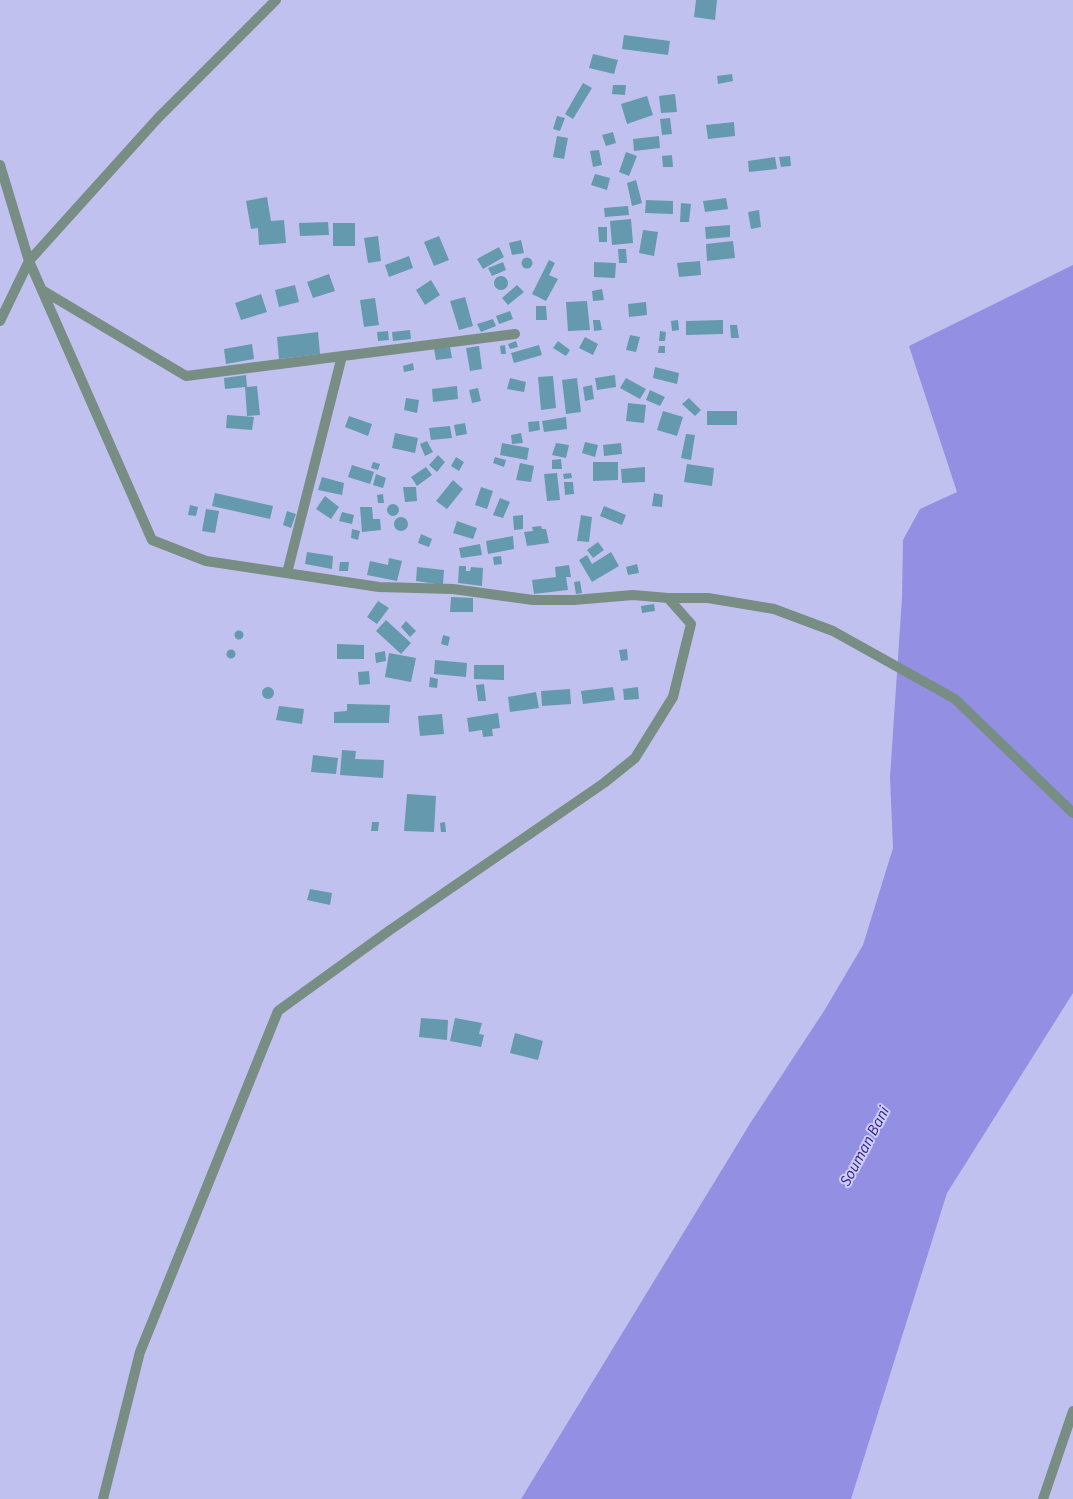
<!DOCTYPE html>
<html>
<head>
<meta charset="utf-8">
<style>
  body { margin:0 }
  canvas { display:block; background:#c1c1ef }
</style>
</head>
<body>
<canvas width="1073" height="1499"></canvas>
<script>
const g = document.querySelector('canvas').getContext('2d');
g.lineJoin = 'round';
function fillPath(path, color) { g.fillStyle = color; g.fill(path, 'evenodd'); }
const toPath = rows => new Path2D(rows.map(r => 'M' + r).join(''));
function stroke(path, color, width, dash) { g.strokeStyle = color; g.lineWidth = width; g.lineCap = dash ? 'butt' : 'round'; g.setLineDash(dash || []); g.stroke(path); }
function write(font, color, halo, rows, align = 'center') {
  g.font = font + ' "Source Sans 3",sans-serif'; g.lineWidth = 4; g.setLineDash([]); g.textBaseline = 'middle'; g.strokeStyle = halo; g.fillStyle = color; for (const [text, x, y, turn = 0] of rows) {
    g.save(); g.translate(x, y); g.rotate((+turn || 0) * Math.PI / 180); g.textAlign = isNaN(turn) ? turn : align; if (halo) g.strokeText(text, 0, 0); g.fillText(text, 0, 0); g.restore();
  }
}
const water = toPath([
  [1073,265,1073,993,947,1193,851,1499,521,1499,751,1122,824,1011,863,945,893,848,890,777,902,598,903,540,920,509,957,492,909,346]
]);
const building = toPath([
  [696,0,717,0,715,20,694,17],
  [624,35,670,41,668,55,622,49],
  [593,54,618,60,614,74,589,68],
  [732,74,733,81,718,84,717,76],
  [583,83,592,88,573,119,565,114],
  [613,85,626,85,625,95,612,94],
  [675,94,677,112,661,113,659,96],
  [647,96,653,115,627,124,621,104],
  [557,116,565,118,560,131,553,129],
  [670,118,672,134,662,135,660,119],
  [734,122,735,136,708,139,706,125],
  [613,132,616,143,606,146,602,135],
  [557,136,568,138,564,159,553,157],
  [659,136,660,148,634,151,633,139],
  [599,150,602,165,593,167,590,151],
  [626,152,637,156,629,176,619,172],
  [672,155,673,167,663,167,662,156],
  [790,156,791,166,781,167,779,157],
  [775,157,777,169,749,172,748,161],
  [595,174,610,178,607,190,591,185],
  [636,180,642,203,632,206,627,183],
  [267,197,271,221,284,220,286,243,259,245,258,228,251,229,246,201],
  [726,198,728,209,705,212,703,201],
  [646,200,673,201,673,214,645,213],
  [681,203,691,204,689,222,680,222],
  [628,206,629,215,605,217,604,208],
  [759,210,761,227,751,229,748,212],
  [631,219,633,243,612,245,610,221],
  [328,222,329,235,300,236,299,223],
  [333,223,355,223,355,246,333,246],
  [730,225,730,237,706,239,705,227],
  [598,227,607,227,607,242,599,242],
  [643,230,658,232,654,256,639,253],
  [378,236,381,261,368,263,364,238],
  [439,236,449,260,434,266,424,242],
  [521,240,524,253,512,255,509,243],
  [733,241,735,258,707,261,706,244],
  [499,247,504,257,483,269,477,259],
  [618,249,626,249,627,263,619,263],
  [409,256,413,268,389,277,385,265],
  '521.5 263a5.5 5.5 0 1 1 11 0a5.5 5.5 0 1 1-11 0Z',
  [549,260,555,263,549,275,558,279,546,301,532,294],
  [700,261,701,275,679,277,677,263],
  [503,262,506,270,492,276,488,268],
  [594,262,616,263,615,278,594,277],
  [329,274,335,291,313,298,307,282],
  '494 283a7 7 0 1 1 14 0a7 7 0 1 1-14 0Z',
  [431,280,440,295,425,305,416,290],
  [295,285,299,302,279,307,275,290],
  [517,285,524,292,508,305,502,298],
  [602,289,604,300,593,301,592,291],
  [261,294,267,312,241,320,235,303],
  [465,297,473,326,459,330,450,301],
  [375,298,379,325,364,327,360,300],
  [587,301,590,330,568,331,566,302],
  [646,302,647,315,629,317,628,304],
  [536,306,546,306,547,320,536,320],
  [510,311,513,319,499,324,496,316],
  [493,319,496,326,481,332,477,324],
  [593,320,600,320,602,330,594,331],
  [678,320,679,330,672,331,671,321],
  [723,320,723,334,686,335,686,321],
  [730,325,737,325,739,338,731,338],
  [410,330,411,339,393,341,392,332],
  [388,331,389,340,378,341,377,332],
  [660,331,666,332,665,341,659,341],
  [318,332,320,354,279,359,277,337],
  [630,335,640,337,636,352,626,350],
  [585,337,598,344,593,355,579,348],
  [516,341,518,347,510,349,508,344],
  [558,341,570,350,566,356,553,348],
  [252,344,254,359,226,364,224,349],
  [505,345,506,354,501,354,500,346],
  [539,345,542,355,514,363,511,353],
  [479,346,482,369,470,371,466,348],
  [659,346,665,346,665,353,658,353],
  [450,347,452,358,436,360,434,349],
  [413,363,414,370,404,372,403,366],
  [655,367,679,373,677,384,653,378],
  [246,375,247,387,257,386,260,415,247,416,245,387,225,389,224,378],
  [615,375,616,387,597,390,595,378],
  [553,376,556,408,541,410,538,377],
  [510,378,526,382,524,392,507,389],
  [577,378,581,412,566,414,562,380],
  [626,378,646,389,640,399,620,388],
  [592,385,594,399,585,401,583,387],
  [457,386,458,399,433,402,432,389],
  [478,388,481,401,472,403,469,390],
  [650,390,665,397,660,406,646,400],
  [406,398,419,400,417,413,404,410],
  [689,398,701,410,695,416,682,404],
  [628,403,646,405,644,423,626,421],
  [663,411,683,417,677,436,657,430],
  [707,411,737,411,737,425,707,425],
  [227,415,254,417,252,430,226,428],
  [349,416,372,424,368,436,345,427],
  [566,417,567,429,544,432,542,421],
  [539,421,540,430,529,432,528,422],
  [465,423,467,434,456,436,454,425],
  [450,426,452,438,431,440,429,428],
  [395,433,418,438,415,453,392,448],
  [521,433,523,443,512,444,511,435],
  [686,434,695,435,691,460,681,458],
  [427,441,433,452,425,456,420,444],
  [585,442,598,445,595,457,582,453],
  [502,443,529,448,527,460,500,455],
  [556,443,569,445,566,458,552,455],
  [621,443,622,454,604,456,603,445],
  [438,455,445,462,437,472,429,465],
  [456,457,464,462,459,471,451,466],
  [495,457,506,460,504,467,493,463],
  [561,459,562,469,552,469,552,460],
  [373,462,380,464,378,470,371,468],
  [593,462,618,462,618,480,593,481],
  [520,463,534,466,531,482,516,480],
  [687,464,714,468,712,486,684,482],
  [352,465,374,472,370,484,348,477],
  [426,467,432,475,417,486,411,477],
  [645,467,645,482,622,483,621,469],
  [557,473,560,500,547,501,544,474],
  [571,473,572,478,564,479,563,474],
  [376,474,386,478,383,488,373,485],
  [322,477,344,483,342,495,318,490],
  [453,480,463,489,447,509,436,501],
  [564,482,573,482,574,494,565,495],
  [403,487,416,487,417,501,405,502],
  [481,487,493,491,487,509,475,505],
  [215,493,273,506,270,519,212,506],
  [654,493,663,495,662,507,652,506],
  [383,494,384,503,378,503,377,495],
  [325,496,339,507,331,519,316,509],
  [500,498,510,502,503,518,493,515],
  '387 510a6 6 0 1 1 12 0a6 6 0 1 1-12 0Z',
  [190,505,198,507,196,516,188,515],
  [604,506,626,515,622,525,600,516],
  [360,507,372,507,373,519,380,519,381,530,362,532],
  [206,509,219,511,215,533,202,531],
  [287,511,296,514,291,528,283,525],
  [342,512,354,515,352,524,339,521],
  [523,515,523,529,514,530,513,516],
  [581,515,592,517,589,542,577,541],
  '394 524a7 7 0 1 1 14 0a7 7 0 1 1-14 0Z',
  [457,521,477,528,473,539,453,533],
  [541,526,542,529,546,529,549,543,527,546,524,532,533,531,532,527],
  [352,529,360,531,358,540,351,538],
  [421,534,432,539,429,547,418,543],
  [513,536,514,549,488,554,486,541],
  [598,542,604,550,593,558,587,550],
  [480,544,482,555,461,558,459,548],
  [307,552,333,556,332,569,305,564],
  [611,552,619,566,592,582,579,560,587,555,592,564],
  [501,556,502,564,494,565,493,557],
  [389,558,402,561,397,581,367,575,370,561,388,565],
  [340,562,349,562,348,571,339,571],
  [637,564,639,573,628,575,626,567],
  [569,565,571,577,566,577,568,590,534,594,532,580,556,577,555,567],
  [459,566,466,566,466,571,470,571,471,567,483,568,482,586,458,583],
  [417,567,444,570,443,585,416,581],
  [580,581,582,593,576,594,574,582],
  [451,597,473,598,473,612,450,612],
  [378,601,389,608,377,624,367,617],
  [654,604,655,611,642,613,641,606],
  [386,620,411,643,401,654,376,631],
  [406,621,416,631,410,637,401,627],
  '234.5 635a4.5 4.5 0 1 1 9 0a4.5 4.5 0 1 1-9 0Z',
  [443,635,450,637,448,646,441,644],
  [337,644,364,645,364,659,337,659],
  [627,649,628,660,621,661,619,650],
  '226.5 654a4.5 4.5 0 1 1 9 0a4.5 4.5 0 1 1-9 0Z',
  [385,651,386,661,376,663,375,653],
  [389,653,416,658,411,682,385,677],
  [435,660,467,663,466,677,434,674],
  [474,665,504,665,504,680,474,679],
  [369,671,370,684,359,685,358,672],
  [430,677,438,679,437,688,429,687],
  [484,684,486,701,478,701,476,685],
  [613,687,615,700,583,704,581,691],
  [638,687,639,699,624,700,623,689],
  '262 693a6 6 0 1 1 12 0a6 6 0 1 1-12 0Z',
  [570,689,571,704,542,706,541,691],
  [536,692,539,708,510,712,508,697],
  [347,704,390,705,389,723,334,723,334,712,347,711],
  [279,706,304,709,302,724,276,720],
  [498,713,500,728,492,729,493,736,483,737,482,730,469,732,467,718],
  [442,714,444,734,420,736,418,716],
  [342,750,356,751,355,759,384,760,383,778,340,775],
  [313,755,338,758,336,774,311,772],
  [407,794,436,796,434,832,404,831],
  [372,822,379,822,378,831,371,831],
  [445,822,446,832,441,832,440,823],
  [310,889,332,893,330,905,307,900],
  [421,1018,448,1020,447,1040,419,1037],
  [455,1018,482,1023,479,1034,484,1035,481,1047,450,1041],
  [515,1033,543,1041,538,1060,510,1053]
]);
const street = toPath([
  [0,165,29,261,152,540,206,561,379,587,453,589,533,600,574,600,633,595,668,598,691,624,673,697,635,758,604,783,390,930,278,1011,140,1352,103,1499],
  [42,290,186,376,515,334],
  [0,321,29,261,158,118,276,0],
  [287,573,342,356],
  [668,598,708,598,774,609,833,631,955,699,1073,813],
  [1043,1499,1073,1411]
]);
const waterNames = [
  ["Souman Bani",866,1147,-62]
];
fillPath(water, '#938fe3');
fillPath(building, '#6499ae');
stroke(street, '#788d83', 10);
write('italic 16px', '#331d7f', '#cecefc', waterNames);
</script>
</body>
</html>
